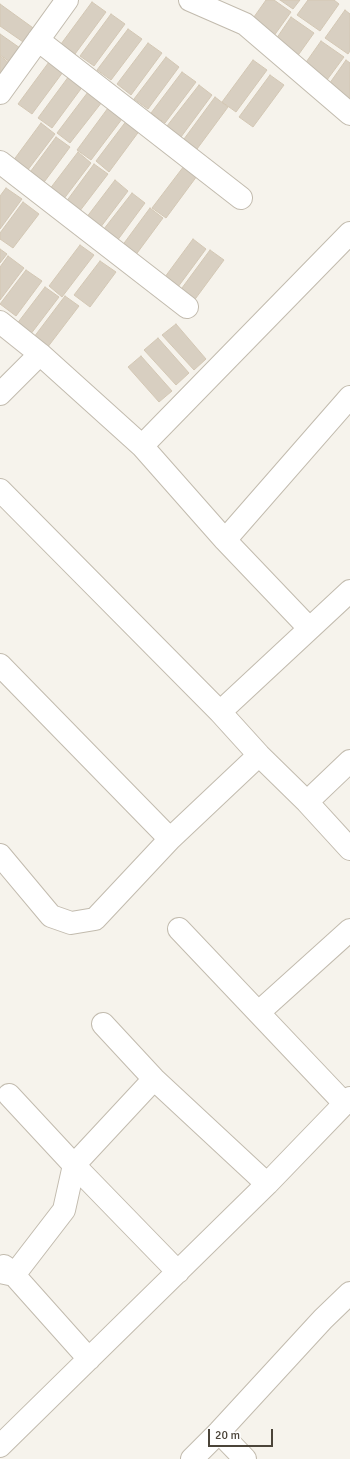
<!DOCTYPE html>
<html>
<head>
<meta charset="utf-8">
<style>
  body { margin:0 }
  #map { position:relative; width:350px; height:1459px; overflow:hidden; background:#f6f3ec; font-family:Signika,sans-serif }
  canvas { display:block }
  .scale { position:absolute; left:208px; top:1429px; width:65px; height:18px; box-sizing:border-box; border:2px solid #4b4439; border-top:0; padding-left:5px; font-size:12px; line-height:14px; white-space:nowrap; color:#4b4439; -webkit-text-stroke:3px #fff; paint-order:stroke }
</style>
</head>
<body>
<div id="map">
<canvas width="350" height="1459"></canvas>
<div class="scale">20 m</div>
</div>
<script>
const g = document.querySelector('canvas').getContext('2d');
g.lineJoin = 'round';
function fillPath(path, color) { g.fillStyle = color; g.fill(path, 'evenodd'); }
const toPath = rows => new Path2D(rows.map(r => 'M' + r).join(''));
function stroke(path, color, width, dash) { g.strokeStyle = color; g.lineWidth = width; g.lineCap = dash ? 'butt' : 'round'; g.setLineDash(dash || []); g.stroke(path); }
const building = toPath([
  [266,0,274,0,291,12,271,40,249,24,266,0],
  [280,0,300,0,293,9,280,0],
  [308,0,334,0,339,4,320,31,297,15,308,0],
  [92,2,106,12,75,54,61,44,92,2],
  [0,4,36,30,26,44,0,26,0,4],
  [345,10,350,14,350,51,348,54,325,38,345,10],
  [111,14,125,24,94,66,80,56,111,14],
  [291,17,314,33,294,61,272,45,291,17],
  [128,29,142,39,111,80,97,70,128,29],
  [0,34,20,48,10,62,0,55,0,34],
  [321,41,344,57,324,84,302,68,321,41],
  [148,43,162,53,131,95,117,84,148,43],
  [0,56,9,63,0,75,0,56],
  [166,57,179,67,148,109,134,99,166,57],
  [253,60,267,70,236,112,222,102,253,60],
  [346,60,350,63,350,103,327,87,346,60],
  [49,62,63,72,32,114,18,104,49,62],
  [182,72,196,82,165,123,151,113,182,72],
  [270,75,284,85,253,127,239,117,270,75],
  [69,76,83,86,52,128,38,118,69,76],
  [199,85,212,95,181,137,167,126,199,85],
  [88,92,102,102,70,143,57,133,88,92],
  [215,97,228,107,197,149,184,139,215,97],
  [108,108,122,119,91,160,77,150,108,108],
  [127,120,140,130,109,172,96,161,127,120],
  [41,123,55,134,24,175,10,165,41,123],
  [56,137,70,147,39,189,25,179,56,137],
  [78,152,91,163,60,204,46,194,78,152],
  [94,164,108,174,76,216,63,206,94,164],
  [184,166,197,176,166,218,152,208,184,166],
  [115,180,128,191,97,232,83,222,115,180],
  [6,188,22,199,0,229,0,196,6,188],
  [132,193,145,203,114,245,100,234,132,193],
  [23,202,39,214,13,248,0,239,0,233,23,202],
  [150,208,163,218,132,260,119,250,150,208],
  [193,239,206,249,175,291,162,281,193,239],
  [80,245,94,255,62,297,49,286,80,245],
  [0,249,7,254,0,263,0,249],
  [210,250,224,260,193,302,179,292,210,250],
  [8,256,24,268,0,300,0,267,8,256],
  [100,261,116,272,90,307,74,295,100,261],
  [26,270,42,281,16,316,0,304,26,270],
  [45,287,59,297,27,339,13,329,45,287],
  [65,296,79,306,47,348,34,337,65,296],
  [176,324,206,359,194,370,162,335,176,324],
  [158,338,189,373,176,385,144,350,158,338],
  [141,356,172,391,159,402,128,367,141,356]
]);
const minor = toPath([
  [190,0,245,24,350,114],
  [38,40,241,198],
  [0,93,67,0],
  [0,162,187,307],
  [0,322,40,354,142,446,225,540,309,628],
  [0,394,40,354],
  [142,446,350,233],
  [0,490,220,712,259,755,307,802,350,849],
  [225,540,350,397],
  [0,665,170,839],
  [220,712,350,591],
  [307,802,350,761],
  [0,855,51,916,71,923,95,919,170,839,259,755],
  [179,929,344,1103],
  [259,1012,350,930],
  [103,1024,154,1079,267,1184],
  [9,1095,74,1165,178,1272],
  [4,1266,14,1275,89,1359],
  [0,1272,14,1275,64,1210,74,1165,154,1079],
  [219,1432,245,1459],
  [0,1446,267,1184,350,1098],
  [192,1459,219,1432,323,1319,350,1293]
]);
fillPath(building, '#d8cfc1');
stroke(building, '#d3c7b4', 1);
stroke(minor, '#c2bbae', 24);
stroke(minor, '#fff', 22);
</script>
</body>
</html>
